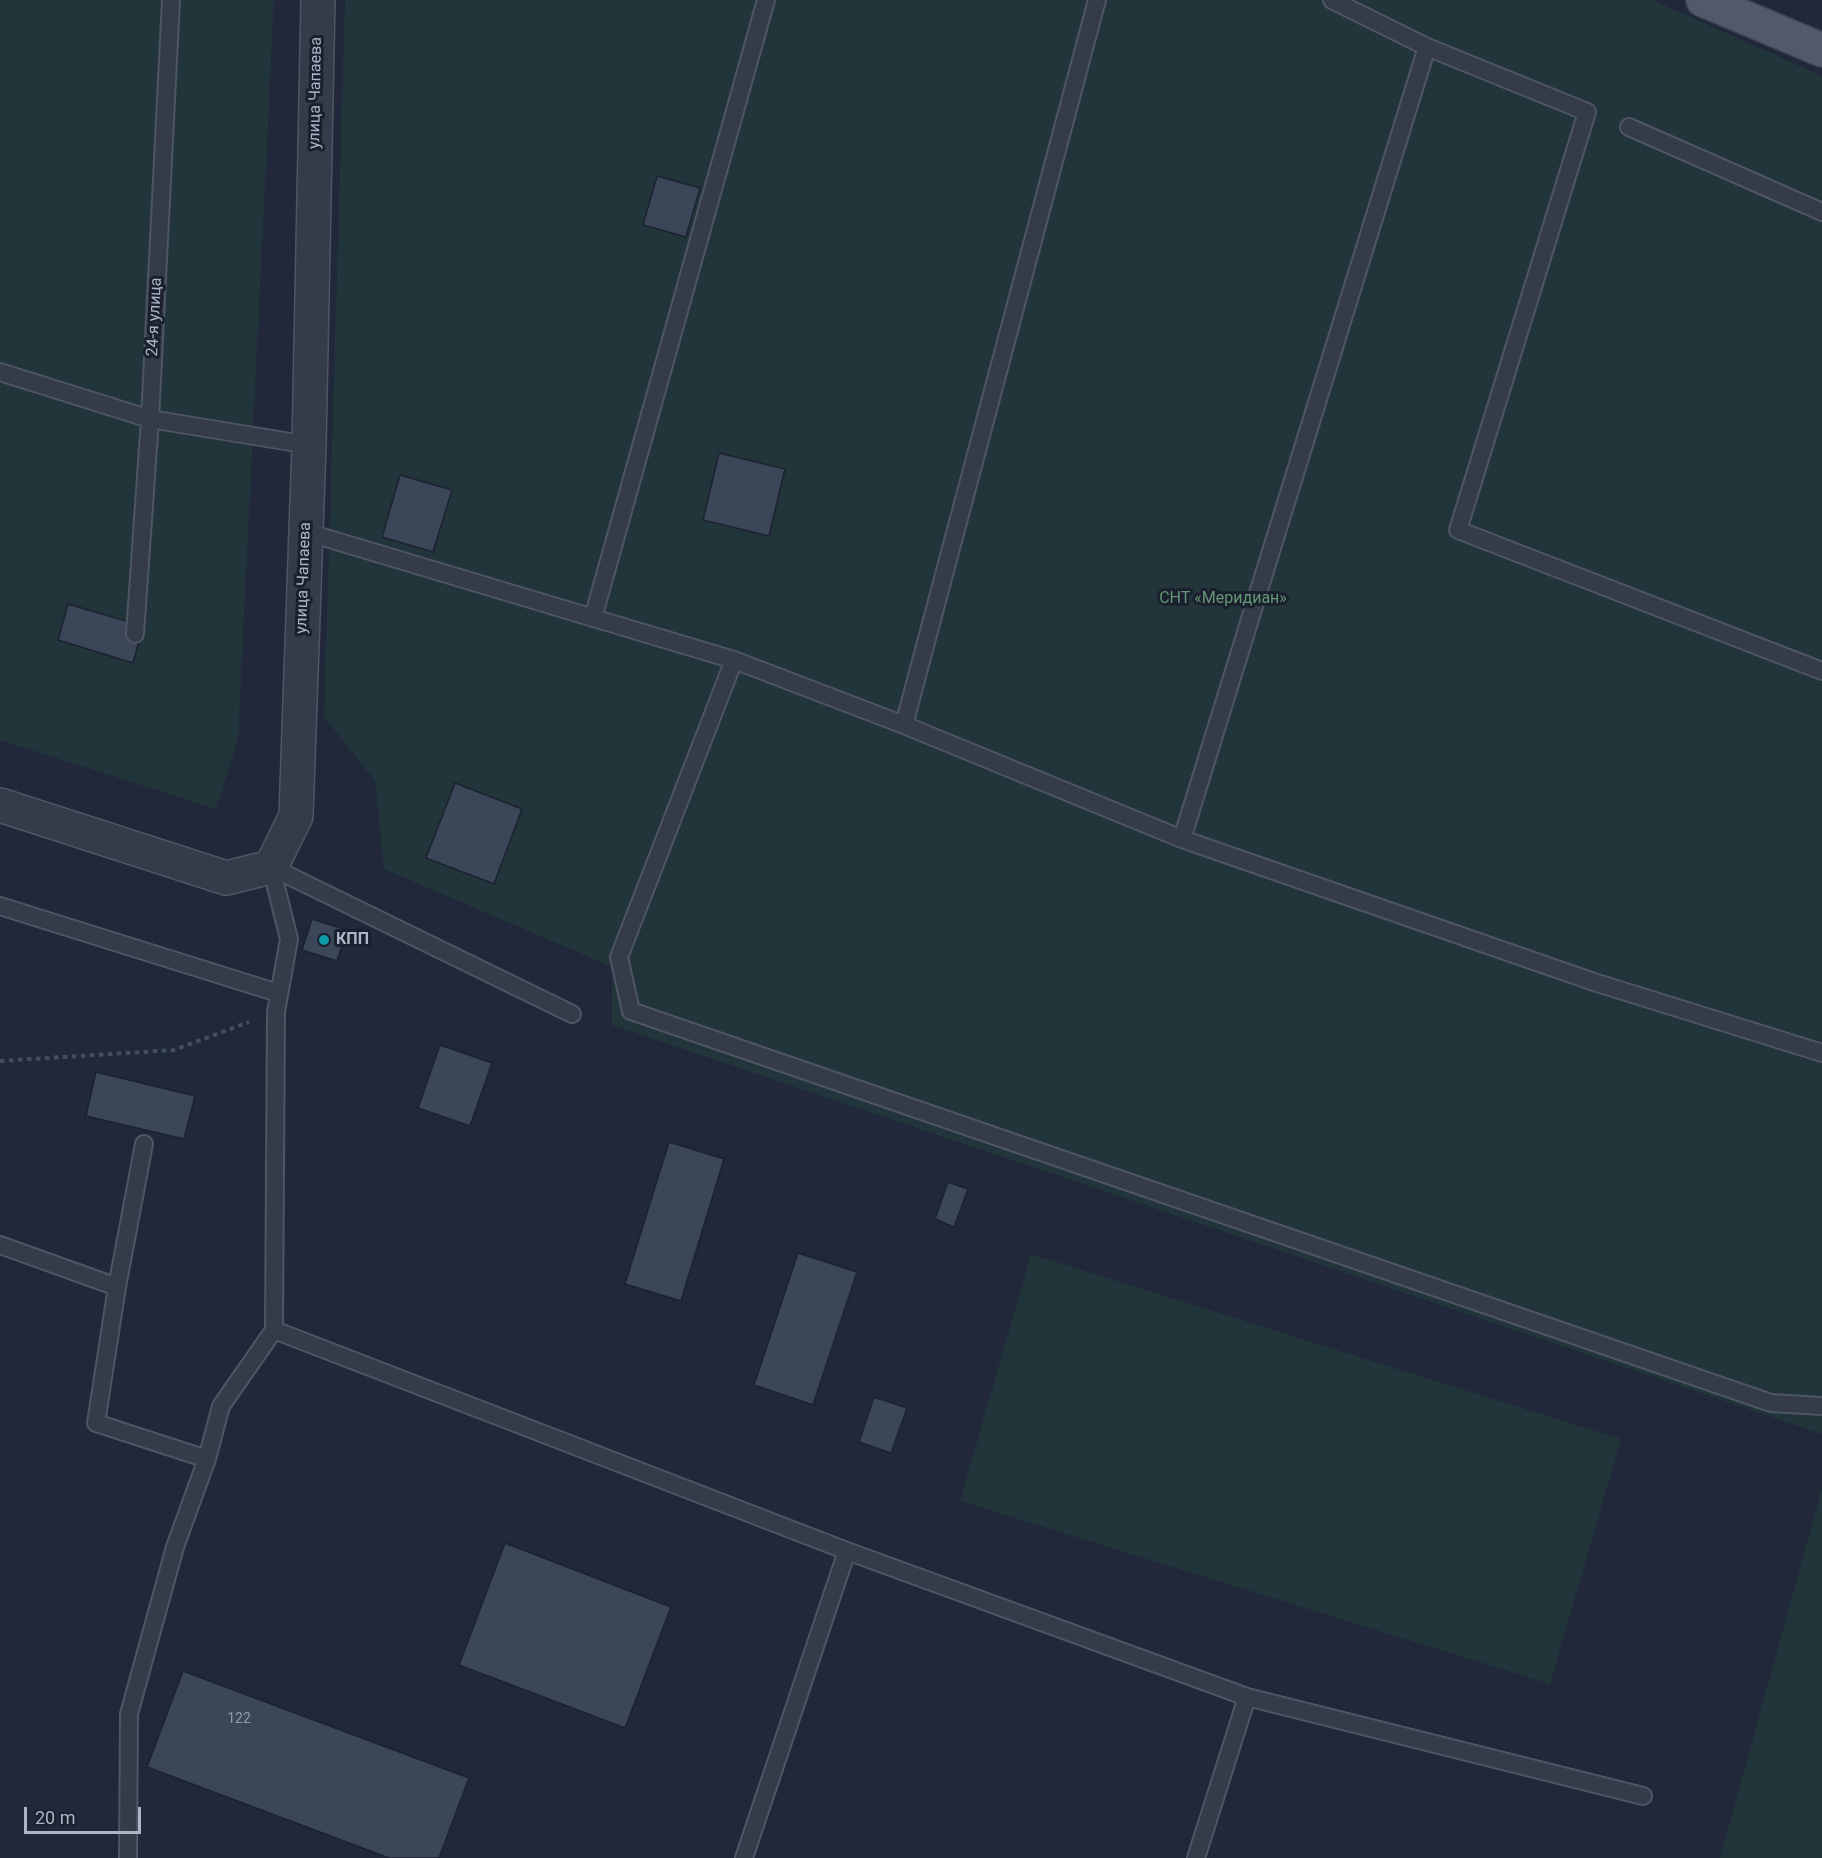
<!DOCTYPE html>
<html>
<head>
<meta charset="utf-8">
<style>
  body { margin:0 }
  #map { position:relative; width:1822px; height:1858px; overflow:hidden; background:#202839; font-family:Roboto,sans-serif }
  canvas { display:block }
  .scale { position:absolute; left:24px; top:1807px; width:117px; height:27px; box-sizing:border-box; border:3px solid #afb5c6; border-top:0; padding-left:8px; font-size:18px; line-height:21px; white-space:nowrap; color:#afb5c6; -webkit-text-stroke:4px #1a202e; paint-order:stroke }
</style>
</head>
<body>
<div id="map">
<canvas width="1822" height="1858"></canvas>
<div class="scale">20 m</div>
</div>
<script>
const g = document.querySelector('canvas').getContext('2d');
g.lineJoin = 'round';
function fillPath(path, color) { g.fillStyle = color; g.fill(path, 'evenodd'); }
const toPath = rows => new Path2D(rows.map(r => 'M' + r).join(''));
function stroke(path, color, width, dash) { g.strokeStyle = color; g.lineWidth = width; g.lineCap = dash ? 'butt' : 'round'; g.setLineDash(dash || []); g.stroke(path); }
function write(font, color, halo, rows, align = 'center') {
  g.font = font + ' Roboto,sans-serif'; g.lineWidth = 6; g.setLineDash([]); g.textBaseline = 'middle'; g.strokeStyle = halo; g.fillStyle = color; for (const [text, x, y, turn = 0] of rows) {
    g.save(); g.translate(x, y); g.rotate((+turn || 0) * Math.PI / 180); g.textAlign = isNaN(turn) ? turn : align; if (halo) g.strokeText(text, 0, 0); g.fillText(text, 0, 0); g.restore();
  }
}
const green = toPath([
  [0,0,274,0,238,740,216,809,0,740],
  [345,0,1653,0,1822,76,1822,1434,612,1025,612,967,384,869,375,781,324,717],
  [1031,1254,1621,1439,1550,1684,960,1501],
  [1822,1488,1822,1858,1720,1858]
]);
const building = toPath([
  [657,176,700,188,686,237,643,225,657,176],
  [719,453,785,469,769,536,703,520,719,453],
  [400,475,452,490,433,552,382,537,400,475],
  [68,604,143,626,133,663,58,640,68,604],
  [455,783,522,809,494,884,426,858,455,783],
  [312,919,347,930,337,961,302,950,312,919],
  [440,1045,492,1063,470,1126,418,1108,440,1045],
  [96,1072,195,1096,184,1139,86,1116,96,1072],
  [669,1142,724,1159,681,1301,625,1284,669,1142],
  [948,1182,968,1189,954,1227,935,1219,948,1182],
  [798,1253,857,1272,813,1405,754,1385,798,1253],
  [874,1397,907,1408,891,1453,859,1442,874,1397],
  [505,1543,671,1607,625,1728,459,1665,505,1543],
  [183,1671,469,1778,439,1858,389,1858,147,1767,183,1671]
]);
const path = toPath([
  [0,1061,174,1050,249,1022]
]);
const service = toPath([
  [1332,0,1427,47,1587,112,1458,530,1822,671],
  [1629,127,1822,212],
  [0,372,150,419,309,445],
  [306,532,734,660,904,725,1182,839,1594,982,1822,1053],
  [593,618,766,0],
  [135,634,150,419,171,0],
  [734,660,619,957,631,1011,1771,1403,1822,1406],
  [904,725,1097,0],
  [1182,839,1427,47],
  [271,867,572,1014],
  [0,906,278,993],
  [144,1144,117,1287,96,1423,207,1459],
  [0,1245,117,1287],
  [274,1330,847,1551,1247,1697,1643,1796],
  [128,1858,129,1714,175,1547,207,1459,221,1406,274,1330,276,1012,289,939,271,867],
  [744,1858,847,1551],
  [1196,1858,1247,1697]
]);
const minor = toPath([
  [0,805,226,878,271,867,296,816,309,445,318,0]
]);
const primary = toPath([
  [1703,0,1822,50]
]);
const markers = [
  [324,940,6,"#0f9aa8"]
];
const numberNames = [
  ["122",239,1719]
];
const streetNames = [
  ["улица Чапаева",316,93,-89],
  ["24-я улица",155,317,-87],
  ["улица Чапаева",304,578,-88]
];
const parkNames = [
  ["СНТ «Меридиан»",1223,599]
];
const poiNames = [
  ["КПП",336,940]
];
fillPath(green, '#22353a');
fillPath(building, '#3c4659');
stroke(building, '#1b2230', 1.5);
stroke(service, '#4f5564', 20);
stroke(minor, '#4f5564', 36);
stroke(primary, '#3d4453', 36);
stroke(path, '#405257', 4, [4.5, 4.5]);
stroke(service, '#343b49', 16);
stroke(minor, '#343b49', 33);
stroke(primary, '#52596a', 33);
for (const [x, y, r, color] of markers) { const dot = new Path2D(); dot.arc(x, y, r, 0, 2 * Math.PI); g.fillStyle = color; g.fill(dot); stroke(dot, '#1a202e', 2); }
write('14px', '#9299ab', null, numberNames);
write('16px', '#afb5c6', '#1a202e', streetNames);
write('16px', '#659776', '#1a202e', parkNames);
write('bold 16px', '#afb5c6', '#1a202e', poiNames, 'left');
</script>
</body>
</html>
